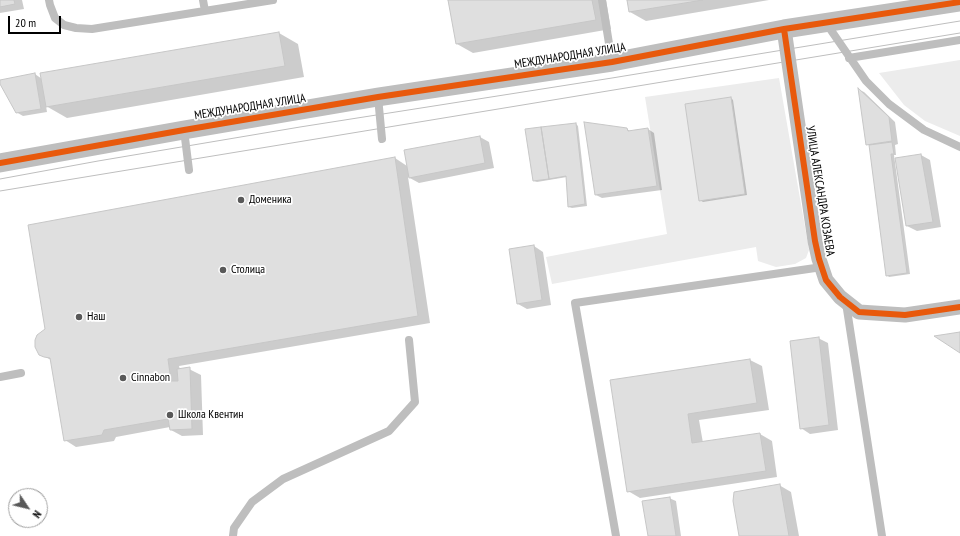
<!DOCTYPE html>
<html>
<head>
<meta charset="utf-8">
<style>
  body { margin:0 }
  #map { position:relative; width:960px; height:536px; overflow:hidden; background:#fff; font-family:"PT Sans Narrow",sans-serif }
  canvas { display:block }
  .north { position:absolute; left:8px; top:488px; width:40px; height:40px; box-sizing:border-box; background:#fff; border:1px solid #999; border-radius:50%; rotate:125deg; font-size:11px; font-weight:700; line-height:16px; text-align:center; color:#000 }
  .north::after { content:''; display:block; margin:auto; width:14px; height:18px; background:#595959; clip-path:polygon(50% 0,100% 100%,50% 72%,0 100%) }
  .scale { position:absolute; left:8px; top:16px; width:53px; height:18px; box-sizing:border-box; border:2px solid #000; border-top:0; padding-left:5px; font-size:12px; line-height:14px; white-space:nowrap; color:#000; -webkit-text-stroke:3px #fff; paint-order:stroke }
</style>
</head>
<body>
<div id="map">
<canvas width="960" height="536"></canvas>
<div class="north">N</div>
<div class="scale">20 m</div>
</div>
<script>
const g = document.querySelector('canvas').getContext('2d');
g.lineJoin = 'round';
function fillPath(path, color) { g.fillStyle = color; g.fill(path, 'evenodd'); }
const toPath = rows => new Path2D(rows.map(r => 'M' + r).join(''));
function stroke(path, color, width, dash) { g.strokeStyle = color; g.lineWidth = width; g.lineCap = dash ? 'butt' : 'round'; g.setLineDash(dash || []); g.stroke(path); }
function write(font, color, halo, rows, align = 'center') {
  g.font = font + ' "PT Sans Narrow",sans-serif'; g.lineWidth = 3.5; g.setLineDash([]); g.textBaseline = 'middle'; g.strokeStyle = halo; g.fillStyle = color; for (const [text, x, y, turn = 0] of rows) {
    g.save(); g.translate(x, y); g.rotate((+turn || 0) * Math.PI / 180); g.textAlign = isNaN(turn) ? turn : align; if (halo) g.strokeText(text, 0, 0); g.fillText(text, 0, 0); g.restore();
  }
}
const green = toPath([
  [960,60,960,136,925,121,904,105,879,73],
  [779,78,809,250,806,258,795,264,776,267,758,261,756,247,552,284,546,257,667,234,645,97]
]);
const shadow = toPath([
  [0,0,22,0,24,9,0,13],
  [449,0,606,0,611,29,473,53,457,44],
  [628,0,769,0,646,21,630,12],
  [279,33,298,44,304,77,67,118,46,106,47,112,23,116,16,112,0,82,0,81,35,74,42,79],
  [859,90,864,92,895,122,898,144,895,145,896,155,894,155,910,274,889,277,887,275,870,145,867,144],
  [731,98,733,100,747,195,703,202,700,200],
  [576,124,578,126,587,206,572,208,569,207,567,177,537,182,534,181],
  [627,129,631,132,648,129,654,133,662,190,602,198,596,195],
  [480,137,489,142,494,168,419,183,408,177,430,323,179,366,180,370,189,369,201,375,203,435,182,436,171,430,170,427,116,437,114,441,76,447,65,440,51,360,40,354,395,158,407,166],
  [921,155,930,160,941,227,917,231,907,226],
  [534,246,543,252,551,305,527,309,518,304],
  [818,338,828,343,838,430,810,434,801,428],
  [750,360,762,366,769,410,699,420,703,443,760,434,772,441,777,477,640,498,628,491,612,381],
  [779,485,791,492,799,536,740,536],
  [669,498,676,501,681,536,649,536]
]);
const building = toPath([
  [0,0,14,0,15,4,0,7,0,0],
  [448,0,592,0,596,20,456,44,448,0],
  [627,0,703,0,629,12,627,0],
  [279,32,285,66,46,107,40,73,279,32],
  [35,73,41,109,16,113,0,84,0,80,35,73],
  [858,88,889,117,892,141,866,145,858,88],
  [731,97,745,194,699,201,685,104,731,97],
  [584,122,627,128,628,131,648,128,657,186,595,195,584,122],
  [576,123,585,204,568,207,566,176,549,179,541,127,576,123],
  [541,127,549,179,533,181,525,129,541,127],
  [480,136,485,163,409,178,404,150,480,136],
  [892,142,894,154,891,154,907,273,886,276,869,145,892,142],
  [921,154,933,222,906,226,895,158,921,154],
  [395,157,418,316,168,359,171,381,178,381,177,369,190,367,192,429,170,430,168,419,104,430,102,435,64,441,50,358,44,357,39,355,35,347,35,340,37,335,45,329,28,225,395,157],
  [534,245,542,300,517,304,509,249,534,245],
  [960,332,960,353,934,336,960,332],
  [819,337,829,425,800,429,790,341,819,337],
  [750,359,757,403,688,414,692,443,760,433,766,471,627,492,610,380,750,359],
  [780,484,789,536,739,536,733,501,734,492,780,484],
  [670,497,676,536,648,536,642,501,670,497]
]);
const service = toPath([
  [49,0,50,5,55,18,64,25,76,28,92,29,273,0],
  [203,0,205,11],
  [602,0,612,62],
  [826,23,866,81,889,104,924,130,960,147],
  [849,58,960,40],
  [378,97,382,139],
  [184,130,189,170],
  [846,303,882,536],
  [0,377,21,373],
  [233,536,234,528,252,502,283,479,389,431,415,402,409,340],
  [616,536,575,303,822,267]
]);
const minor = toPath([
  [784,29,815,241,819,259,826,280,840,297,859,312,905,315,960,307]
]);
const tertiary = toPath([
  [0,163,184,130,378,97,612,62,784,29,960,2]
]);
const tram = toPath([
  [0,179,98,161,300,127,612,78,960,21],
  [0,191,960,33]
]);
const cycleway = toPath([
  [784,29,815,241,819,259,826,280,840,297,859,312,905,315,960,307],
  [0,163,184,130,378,97,612,62,784,29,960,2]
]);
const markers = [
  [241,200,4,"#595959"],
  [223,270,4,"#595959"],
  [79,317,4,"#595959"],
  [123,378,4,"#595959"],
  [170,415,4,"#595959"]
];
const streetNames = [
  ["МЕЖДУНАРОДНАЯ УЛИЦА",570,56,-9],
  ["МЕЖДУНАРОДНАЯ УЛИЦА",250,107,-9],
  ["УЛИЦА АЛЕКСАНДРА КОЗАЕВА",820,191,81]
];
const poiNames = [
  ["Доменика",249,200],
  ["Столица",231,270],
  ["Наш",87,317],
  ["Cinnabon",131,378],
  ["Школа Квентин",178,415]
];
fillPath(green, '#ececec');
fillPath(shadow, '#0003');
fillPath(building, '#dfdfdf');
stroke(building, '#c7c7c7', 1);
stroke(service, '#bebebe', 8);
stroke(minor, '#bebebe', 15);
stroke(tertiary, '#bebebe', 19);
stroke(tram, '#bebebe', 1);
stroke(cycleway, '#e8590c', 6);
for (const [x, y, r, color] of markers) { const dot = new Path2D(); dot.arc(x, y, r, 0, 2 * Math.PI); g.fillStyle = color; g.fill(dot); stroke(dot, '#fff', 1.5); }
write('12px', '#000', '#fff', streetNames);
write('12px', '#000', '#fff', poiNames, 'left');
</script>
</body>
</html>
